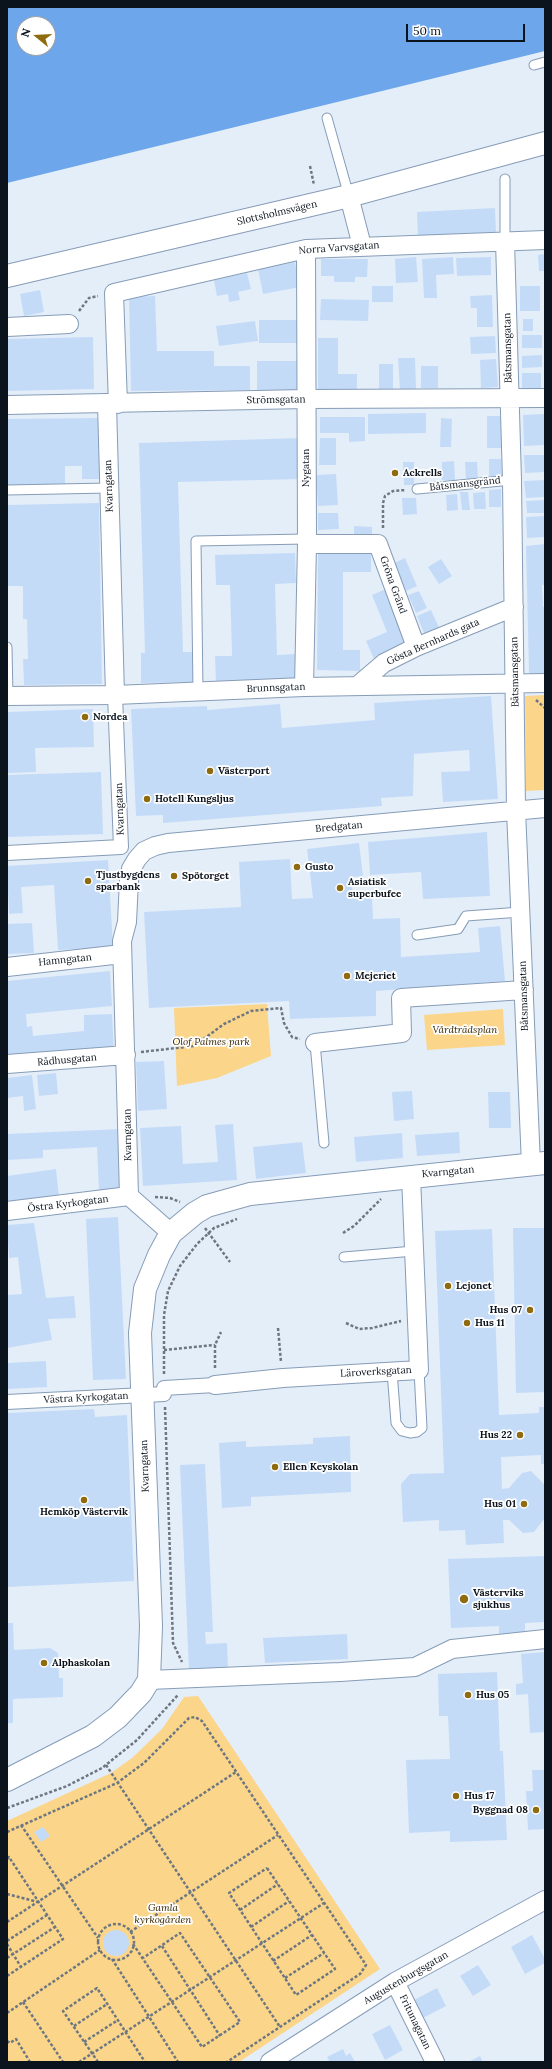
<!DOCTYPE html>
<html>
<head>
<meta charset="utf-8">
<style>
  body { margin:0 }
  #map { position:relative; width:552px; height:2069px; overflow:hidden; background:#e4eef9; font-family:Lora,serif }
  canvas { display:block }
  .frame { position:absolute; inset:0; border:8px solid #0b131d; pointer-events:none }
  .north { position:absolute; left:16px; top:16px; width:40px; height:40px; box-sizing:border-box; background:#fff; border:1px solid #9da1a5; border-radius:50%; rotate:288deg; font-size:11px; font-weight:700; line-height:16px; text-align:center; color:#0b131d }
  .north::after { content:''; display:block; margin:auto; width:14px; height:18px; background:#8e6b0f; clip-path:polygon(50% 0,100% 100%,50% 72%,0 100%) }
  .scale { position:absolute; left:406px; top:24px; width:119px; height:18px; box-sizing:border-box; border:2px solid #0b131d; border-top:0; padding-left:5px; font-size:12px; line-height:14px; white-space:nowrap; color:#0b131d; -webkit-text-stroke:3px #fff; paint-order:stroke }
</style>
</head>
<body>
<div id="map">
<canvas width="552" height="2069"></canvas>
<div class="frame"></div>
<div class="north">N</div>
<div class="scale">50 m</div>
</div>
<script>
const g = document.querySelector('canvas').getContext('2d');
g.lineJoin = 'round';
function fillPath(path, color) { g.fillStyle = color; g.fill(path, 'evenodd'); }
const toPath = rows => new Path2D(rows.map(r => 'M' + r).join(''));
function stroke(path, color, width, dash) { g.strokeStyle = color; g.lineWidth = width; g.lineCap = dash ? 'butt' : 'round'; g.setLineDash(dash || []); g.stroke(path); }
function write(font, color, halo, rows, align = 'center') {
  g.font = font + ' Lora,serif'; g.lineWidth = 3.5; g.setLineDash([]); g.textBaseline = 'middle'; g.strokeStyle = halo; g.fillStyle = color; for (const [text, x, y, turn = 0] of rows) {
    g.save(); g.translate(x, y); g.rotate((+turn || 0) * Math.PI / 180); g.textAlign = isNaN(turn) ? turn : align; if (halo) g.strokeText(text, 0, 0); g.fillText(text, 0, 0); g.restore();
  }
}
const green = toPath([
  [545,695,545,790,526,791,525,696],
  [267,1004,271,1056,217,1078,177,1086,174,1008],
  [503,1009,505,1045,427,1050,424,1015],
  [198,1696,380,1969,239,2062,7,2062,7,1821,111,1773,132,1758,162,1729,184,1697]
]);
const water = toPath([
  [7,7,545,7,545,51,7,183],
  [24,24,48,24,48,48,24,48]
]);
const building = toPath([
  [495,208,496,234,418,239,417,212],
  [545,254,545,271,539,271,538,255],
  [416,257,418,282,396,283,395,259],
  [453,257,454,274,436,275,437,298,424,298,422,259],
  [491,257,491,275,457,276,456,258],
  [321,259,368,259,367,277,355,277,355,282,334,282,334,276,321,276],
  [295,262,300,287,263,294,258,269],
  [247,273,251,289,238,292,240,300,229,302,228,294,217,296,214,280],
  [372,286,393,286,393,302,372,302],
  [520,286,540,286,540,311,520,311],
  [40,290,44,312,24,316,20,294],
  [492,295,493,327,477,327,477,308,471,308,470,296],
  [155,296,157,351,214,351,214,366,250,366,250,390,131,391,129,297],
  [321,299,369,300,368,321,320,320],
  [523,319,533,319,533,331,523,331],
  [259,320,300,320,300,343,259,343],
  [255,321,258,341,219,346,216,326],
  [522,335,542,335,542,348,522,348],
  [495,336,496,353,471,354,470,337],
  [93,337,94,389,7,391,7,339],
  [318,338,338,338,338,374,357,374,357,390,318,390],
  [542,355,542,367,522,368,522,356],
  [398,358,415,358,416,389,400,390],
  [496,359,498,387,481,388,480,360],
  [257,361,300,361,299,390,257,390],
  [379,364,393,364,393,390,379,390],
  [421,366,438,366,438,388,421,388],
  [522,373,541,373,541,389,522,389],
  [426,413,426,433,368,434,368,414],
  [544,414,545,445,524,446,523,415],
  [487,416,501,416,501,448,487,448],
  [320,417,365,417,365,441,349,442,349,433,320,433],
  [99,418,99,479,82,479,82,466,65,466,65,486,7,486,7,419],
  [441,418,452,419,451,447,440,447],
  [301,438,302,479,178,482,183,652,193,652,194,682,141,683,141,653,145,653,139,443],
  [320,438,336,438,336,465,319,465],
  [524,455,545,455,545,472,525,473],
  [489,459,501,459,502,477,489,478],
  [454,461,455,480,442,480,442,462],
  [403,462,414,462,414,485,404,485],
  [465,462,477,462,478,479,466,480],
  [336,474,338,505,318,506,316,475],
  [545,480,545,497,526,498,524,481],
  [501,489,501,507,489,507,489,490],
  [460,492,468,492,470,510,462,510],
  [485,492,486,509,474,509,473,493],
  [457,494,458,510,447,511,446,495],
  [402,498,416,498,417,514,403,515],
  [544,500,545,513,527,513,526,501],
  [99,503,102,684,24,685,23,659,28,659,27,619,23,619,23,586,8,586,7,505],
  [318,513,338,513,339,529,318,530],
  [545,516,545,537,527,538,526,517],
  [354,526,372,527,372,540,354,540],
  [545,544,545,585,542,585,543,607,545,607,545,673,529,673,526,546],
  [295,553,296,583,275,584,277,655,296,654,297,682,216,684,215,656,232,656,230,585,216,585,215,555],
  [318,554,371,554,371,572,343,572,343,650,360,650,360,671,317,670],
  [405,558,417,586,406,591,394,563],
  [441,559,452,576,439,584,428,567],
  [388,588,412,645,375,661,366,641,387,632,372,595],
  [419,591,427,608,416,613,408,595],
  [431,610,441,632,426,638,417,616],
  [491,696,498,799,443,802,441,772,470,771,469,750,414,754,413,796,381,798,382,806,163,823,163,815,136,816,131,709,207,706,207,710,280,704,282,728,375,720,374,703],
  [93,709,94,747,35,748,36,772,7,773,7,712],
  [101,772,103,834,7,837,7,775],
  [487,832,490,896,423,899,421,872,370,875,368,842],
  [359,843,363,876,351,877,353,897,372,896,373,919,400,918,401,957,480,952,478,928,500,926,505,981,376,991,376,1016,290,1019,289,1001,149,1008,144,912,241,907,239,862,290,859,292,899,313,898,307,849],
  [108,860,113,947,58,950,54,885,21,887,23,913,9,914,7,866],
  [32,923,34,953,7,954,7,924],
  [110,971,112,1006,26,1014,27,1027,32,1026,33,1036,84,1031,84,1015,112,1014,114,1052,7,1061,7,981],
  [164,1061,167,1109,138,1111,136,1062],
  [56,1073,58,1094,39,1096,37,1075],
  [32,1075,36,1109,24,1111,23,1096,7,1098,7,1078],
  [412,1091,414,1119,394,1121,392,1092],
  [488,1092,510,1092,511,1128,489,1128],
  [233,1124,237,1180,143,1186,140,1128,181,1126,183,1164,218,1162,215,1125],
  [120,1129,123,1190,99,1191,97,1147,43,1150,43,1158,7,1160,7,1134],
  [459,1132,460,1153,417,1156,415,1135],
  [402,1133,403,1158,356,1162,354,1137],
  [302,1142,306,1173,256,1179,253,1147],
  [56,1169,59,1197,7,1204,7,1176],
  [118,1217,126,1379,93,1380,86,1219],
  [34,1223,46,1298,74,1296,76,1318,48,1319,52,1340,7,1348,7,1295,22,1294,18,1257,9,1258,7,1225],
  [513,1228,545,1228,545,1392,516,1393],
  [492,1229,499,1415,539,1413,539,1407,545,1407,545,1464,541,1464,541,1455,501,1457,502,1489,509,1488,522,1473,531,1471,545,1485,545,1518,534,1532,523,1533,509,1520,503,1520,504,1543,466,1545,465,1530,439,1531,439,1520,403,1522,401,1484,410,1474,444,1473,435,1231],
  [46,1361,47,1387,7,1389,7,1363],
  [94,1409,95,1417,127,1415,134,1581,7,1587,7,1413],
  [350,1436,351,1492,251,1497,251,1506,222,1508,219,1443,246,1441,246,1447,313,1444,313,1438],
  [205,1464,213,1632,205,1632,206,1644,227,1643,228,1669,189,1671,180,1465],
  [545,1556,545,1622,525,1623,525,1635,499,1636,499,1626,451,1628,448,1559],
  [7,1623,13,1623,14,1650,50,1648,58,1653,59,1678,63,1678,63,1697,13,1699,13,1723,7,1723],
  [347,1634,348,1659,265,1663,263,1638],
  [545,1652,545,1732,530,1733,528,1694,516,1695,516,1684,523,1683,521,1654],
  [497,1672,500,1751,503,1751,507,1840,450,1842,450,1831,409,1833,406,1760,450,1759,448,1716,439,1716,438,1674],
  [532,1770,545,1770,545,1829,528,1830,526,1791,533,1791],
  [43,1827,50,1836,41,1842,34,1832],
  '103 1943a13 13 0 1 1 26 0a13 13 0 1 1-26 0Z',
  [532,1935,545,1959,545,1963,525,1974,511,1947],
  [478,1965,491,1985,473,1996,460,1976],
  [437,1988,446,2006,423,2018,414,2000],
  [390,2025,403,2050,385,2060,372,2034],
  [343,2049,346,2056,350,2053,355,2062,330,2062,327,2057],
  [480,2056,483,2062,468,2062]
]);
const path = toPath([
  [310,166,314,185],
  [79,311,89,298,98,296],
  [383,528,383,503,385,496,393,491,406,490],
  [536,700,545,708],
  [141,1052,194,1046,224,1024,251,1011,281,1008,284,1023,292,1037,300,1039],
  [155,1197,170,1198,180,1202],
  [205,1228,230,1262],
  [343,1233,354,1226,381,1199],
  [346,1323,359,1329,372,1328,401,1321],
  [278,1328,281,1362],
  [164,1350,215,1345],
  [215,1368,215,1345,221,1332],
  [164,1374,164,1315,168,1291,180,1266,197,1244,214,1228,237,1219],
  [165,1407,173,1643,182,1662],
  [106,1765,280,2027],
  [7,1808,67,1786,102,1768,137,1740,178,1695],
  [21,1825,98,1938],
  [7,1832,117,1783,144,1763,189,1718,195,1717,202,1721,366,1965,360,1974,227,2062],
  [7,1859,9,1857,63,1939,7,1976],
  [267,1868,335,1969,296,1995,229,1893,267,1868],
  [7,1894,38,1902],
  [240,1910,278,1884],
  [7,1922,236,1772],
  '98 1942a18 18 0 1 1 36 0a18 18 0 1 1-36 0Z',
  [251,1927,289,1901],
  [130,1932,278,1835],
  [7,1941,47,1915],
  [7,1944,21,1967],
  [133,1944,172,2002,202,2047,240,2022,180,1933,143,1958],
  [162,1946,220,2036],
  [7,1958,55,1927],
  [112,1959,178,2062],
  [273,1961,312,1935],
  [285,1978,324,1953],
  [23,2002,63,2062],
  [7,2013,100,1950],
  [74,2026,107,2004],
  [7,2041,10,2043,16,2039,30,2062],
  [84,2042,118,2020],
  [79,2062,324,1903],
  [98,2062,63,2011,97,1988,145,2062]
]);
const service = toPath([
  [534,65,545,62],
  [327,118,349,196],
  [505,241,505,179],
  [417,489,512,480],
  [7,490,109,488],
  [7,647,8,696],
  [198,691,196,541,306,539],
  [417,935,458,929,466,916,521,912],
  [315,1043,324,1143],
  [344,1257,414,1251],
  [392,1371,396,1423,402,1431,410,1433,417,1432,422,1428,419,1370]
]);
const pedestrian = toPath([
  [115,695,121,847],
  [7,853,121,847],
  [164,1388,215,1385],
  [7,1402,164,1394]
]);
const minor = toPath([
  [349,196,362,246],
  [505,241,512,480,516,810,531,1165],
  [7,327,69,324],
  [107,404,115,695],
  [118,404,114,293,306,249,545,240],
  [7,405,306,399,545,398],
  [307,544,378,544,416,647],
  [357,686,384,663,416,647,514,607],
  [304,687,307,544,306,249],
  [7,696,115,695,304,687,545,683],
  [7,967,122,954],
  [315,1043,402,1033,401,998,524,990],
  [7,1064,126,1055],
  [7,1211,129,1196],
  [171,1233,129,1196,122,941,127,922,129,880,131,869,137,859,144,851,155,846,168,843,545,808],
  [215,1385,283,1378,419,1370,411,1176],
  [149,1680,340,1672,415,1667,452,1649,545,1639],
  [395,1982,435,2062],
  [270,2062,395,1982,545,1900]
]);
const tertiary = toPath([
  [7,276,349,196,545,143],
  [7,1780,93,1736,118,1717,141,1693,149,1680,151,1626,140,1333,145,1289,159,1255,171,1233,195,1213,207,1206,250,1194,545,1163]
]);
const markers = [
  [395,473,4,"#8e6b0f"],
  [85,717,4,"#8e6b0f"],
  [210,771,4,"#8e6b0f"],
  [147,799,4,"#8e6b0f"],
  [297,867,4,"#8e6b0f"],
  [174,876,4,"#8e6b0f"],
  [88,881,4,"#8e6b0f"],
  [340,888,4,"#8e6b0f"],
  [347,976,4,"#8e6b0f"],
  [448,1286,4,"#8e6b0f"],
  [530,1310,4,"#8e6b0f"],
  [467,1323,4,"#8e6b0f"],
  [520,1435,4,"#8e6b0f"],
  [275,1467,4,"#8e6b0f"],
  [84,1500,4,"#8e6b0f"],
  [524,1504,4,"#8e6b0f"],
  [464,1599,5,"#8e6b0f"],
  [44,1663,4,"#8e6b0f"],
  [468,1695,4,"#8e6b0f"],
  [456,1796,4,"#8e6b0f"],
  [536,1810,4,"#8e6b0f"]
];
const streetNames = [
  ["Slottsholmsvägen",277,213,-13],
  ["Norra Varvsgatan",339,248,-4],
  ["Båtsmansgatan",508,348,-91],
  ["Strömsgatan",276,400,-1],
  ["Nygatan",306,468,-90],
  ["Båtsmansgränd",465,484,-6],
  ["Kvarngatan",109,486,-92],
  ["Gröna Gränd",393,585,70],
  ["Gösta Bernhards gata",433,642,-24],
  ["Båtsmansgatan",515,672,-91],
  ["Brunnsgatan",276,688,-2],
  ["Kvarngatan",120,809,-92],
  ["Bredgatan",339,827,-5],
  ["Hamngatan",65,960,-6],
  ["Båtsmansgatan",524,996,-92],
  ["Rådhusgatan",67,1060,-5],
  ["Kvarngatan",128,1135,-91],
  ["Kvarngatan",448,1172,-5],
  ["Östra Kyrkogatan",68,1204,-7],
  ["Läroverksgatan",376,1372,-3],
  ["Västra Kyrkogatan",86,1398,-3],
  ["Kvarngatan",145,1466,-92],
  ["Augustenburgsgatan",406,1978,-30],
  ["Fritunagatan",415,2022,64]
];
const poiNames = [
  ["Ackrells",403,473],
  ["Nordea",93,717],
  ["Västerport",218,771],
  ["Hotell Kungsljus",155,799],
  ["Gusto",305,867],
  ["Tjustbygdens",96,875],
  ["sparbank",96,887],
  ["Spötorget",182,876],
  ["Asiatisk",348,882],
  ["superbufee",348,894],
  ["Mejeriet",355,976],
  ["Lejonet",456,1286],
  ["Hus 07",522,1310,"right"],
  ["Hus 11",475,1323],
  ["Hus 22",512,1435,"right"],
  ["Ellen Keyskolan",283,1467],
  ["Hus 01",516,1504,"right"],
  ["Hemköp Västervik",84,1512,"center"],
  ["Västerviks",473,1593],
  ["sjukhus",473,1605],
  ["Alphaskolan",52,1663],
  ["Hus 05",476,1695],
  ["Hus 17",464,1796],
  ["Byggnad 08",528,1810,"right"]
];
const parkNames = [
  ["Vårdträdsplan",465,1030],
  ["Olof Palmes park",211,1042],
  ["Gamla",163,1908],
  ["kyrkogården",163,1920]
];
fillPath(green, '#fbd68a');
fillPath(water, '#6da6eb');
fillPath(building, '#c4dbf8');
stroke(service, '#869cb7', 11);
stroke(pedestrian, '#869cb7', 16);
stroke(minor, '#869cb7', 20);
stroke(tertiary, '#869cb7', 24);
stroke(path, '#6e7781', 2.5, [3, 2]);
stroke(service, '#fff', 9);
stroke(pedestrian, '#fff', 14);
stroke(minor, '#fff', 18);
stroke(tertiary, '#fff', 22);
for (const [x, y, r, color] of markers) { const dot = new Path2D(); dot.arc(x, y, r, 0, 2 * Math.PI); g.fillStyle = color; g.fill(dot); stroke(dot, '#fff', 1.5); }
write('10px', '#0b131d', '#fff', streetNames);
write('bold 10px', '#0b131d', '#fff', poiNames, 'left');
write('italic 10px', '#392800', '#fff', parkNames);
</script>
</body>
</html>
